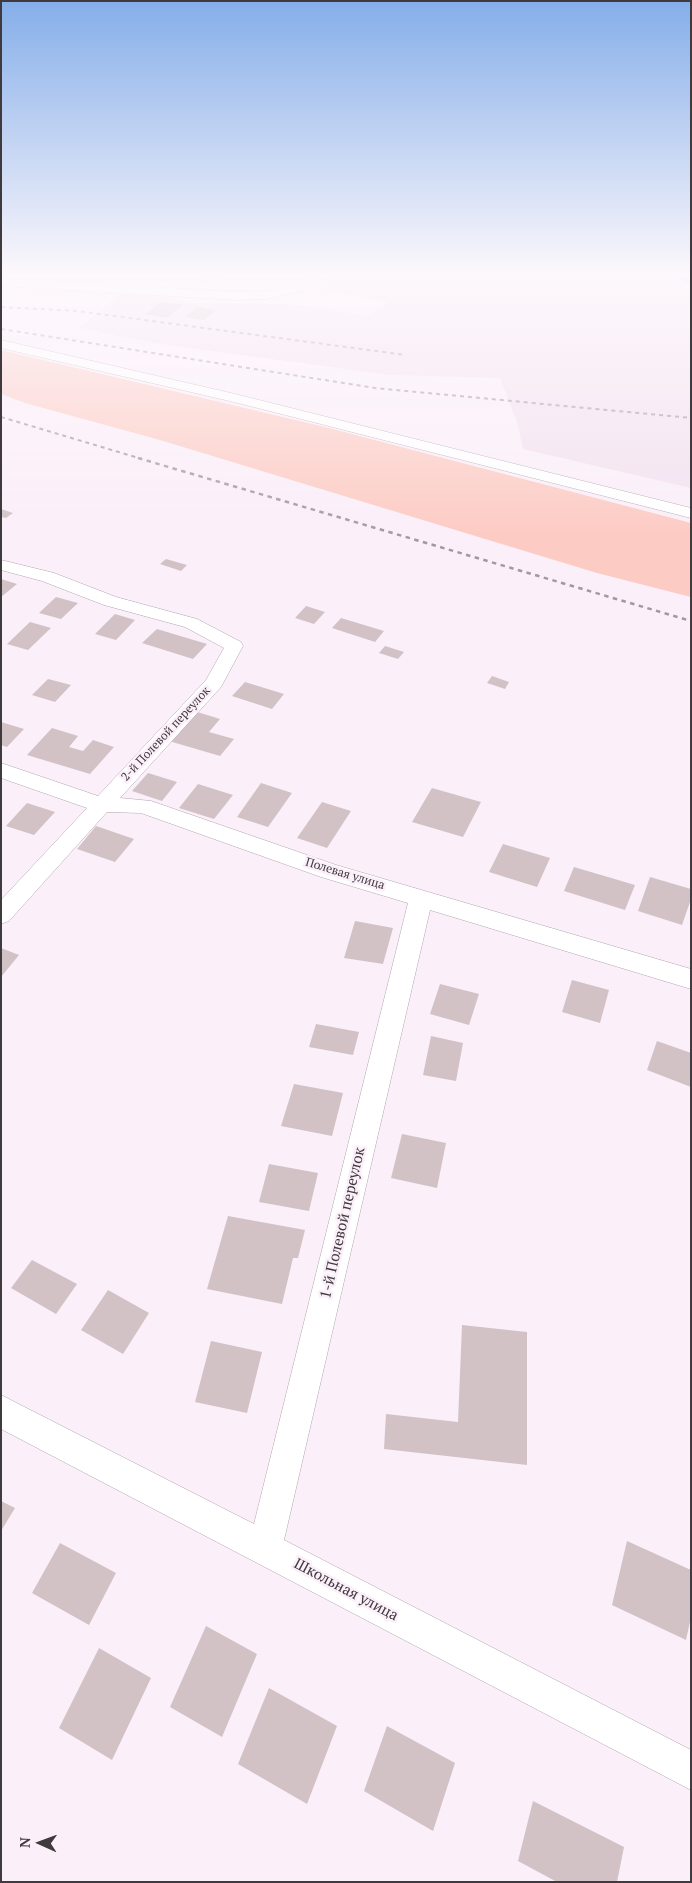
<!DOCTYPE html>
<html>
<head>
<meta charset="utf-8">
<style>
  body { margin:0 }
  #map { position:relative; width:692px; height:1883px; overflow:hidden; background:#fbeff9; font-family:"PT Serif",serif }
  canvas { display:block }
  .frame { position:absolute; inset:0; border:2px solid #3f3a3e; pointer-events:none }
  .north { position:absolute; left:15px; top:1818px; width:50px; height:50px; -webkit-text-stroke:4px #fbeff9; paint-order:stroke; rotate:272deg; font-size:14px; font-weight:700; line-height:20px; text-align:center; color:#3f3a3e }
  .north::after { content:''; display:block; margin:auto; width:18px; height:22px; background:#3f3a3e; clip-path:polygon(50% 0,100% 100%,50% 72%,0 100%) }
</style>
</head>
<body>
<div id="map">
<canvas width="692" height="1883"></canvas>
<div class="frame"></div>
<div class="north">N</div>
</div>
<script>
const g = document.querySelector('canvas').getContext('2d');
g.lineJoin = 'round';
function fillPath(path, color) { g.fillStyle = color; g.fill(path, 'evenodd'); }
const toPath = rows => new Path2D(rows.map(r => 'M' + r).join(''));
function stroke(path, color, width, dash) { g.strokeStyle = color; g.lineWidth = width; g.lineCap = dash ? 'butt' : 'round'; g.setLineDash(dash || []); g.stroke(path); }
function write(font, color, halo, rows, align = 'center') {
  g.font = font + ' "PT Serif",serif'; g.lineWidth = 5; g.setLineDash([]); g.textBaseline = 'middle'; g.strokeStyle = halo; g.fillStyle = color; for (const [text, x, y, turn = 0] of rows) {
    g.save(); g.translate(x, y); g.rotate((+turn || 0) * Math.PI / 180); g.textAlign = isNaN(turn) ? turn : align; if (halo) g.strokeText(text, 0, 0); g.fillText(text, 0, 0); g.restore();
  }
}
const built = toPath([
  [336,275,691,275,691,488,523,449,517,422,500,378,390,375,153,343,79,328,120,294,164,297,192,303,288,304,368,316,389,302,320,289]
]);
const green = toPath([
  [1,350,329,428,691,523,691,597,597,573,160,440,25,403,1,394]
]);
const stream = toPath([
  [674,275,691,282]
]);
const building = toPath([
  [204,275,217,275,209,282,198,280],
  [161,302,183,305,167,318,145,314],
  [197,307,216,310,204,320,185,317],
  [1,509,13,513,6,518,1,517],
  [166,559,187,565,181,571,160,564],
  [1,579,17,584,1,597],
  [56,597,78,603,61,619,39,613],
  [306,606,325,612,314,624,295,618],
  [115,614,135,620,116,640,95,634],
  [341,618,384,631,375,642,332,628],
  [30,622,51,628,28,650,7,644],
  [157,629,207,644,193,659,142,643],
  [385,646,404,652,398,659,379,653],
  [492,676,509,682,505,689,487,683],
  [48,679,71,685,55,702,32,695],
  [245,682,284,694,272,709,232,696],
  [194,711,220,719,209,732,234,739,220,756,169,741],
  [1,722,24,729,7,747,1,745],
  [52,728,78,736,69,747,83,751,93,740,114,747,90,774,27,755],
  [148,773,177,782,162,801,132,791],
  [261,783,292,793,268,827,237,817],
  [198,784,233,795,214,819,179,808],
  [432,788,481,802,463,837,412,822],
  [322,802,351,811,327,848,297,838],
  [27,803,55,812,34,835,6,826],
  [96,826,134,839,115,862,77,849],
  [503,844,550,858,537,887,489,872],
  [574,867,635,885,625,910,564,891],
  [650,877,691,889,691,899,682,925,638,911],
  [355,921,393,928,383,964,344,958],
  [1,948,19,955,1,977],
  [572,980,609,990,600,1023,562,1012],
  [440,984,479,994,469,1025,430,1014],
  [316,1024,359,1032,353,1055,309,1047],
  [431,1036,463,1043,456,1081,423,1075],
  [657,1041,691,1053,691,1087,647,1070],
  [294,1084,343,1093,332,1136,281,1126],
  [402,1134,446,1143,437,1188,391,1178],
  [269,1164,318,1173,309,1211,259,1202],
  [228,1216,305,1230,298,1258,293,1258,282,1304,207,1289],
  [32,1260,77,1284,56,1314,11,1288],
  [108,1290,149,1313,123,1354,81,1330],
  [462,1325,527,1332,527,1465,384,1449,386,1414,458,1422],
  [211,1341,262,1352,247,1413,195,1402],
  [1,1501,15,1508,1,1531],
  [627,1541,691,1570,691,1617,686,1640,612,1605],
  [60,1543,116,1573,89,1625,32,1593],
  [206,1626,257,1654,222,1737,170,1707],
  [99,1648,151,1678,112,1760,59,1728],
  [269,1688,337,1726,307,1804,238,1764],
  [387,1726,455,1763,433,1831,364,1791],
  [533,1801,624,1847,617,1882,557,1882,518,1861]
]);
const minor = toPath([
  [307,275,320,275,305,289,268,299,236,300,1,286,1,278,236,292,268,291,297,283,307,275],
  [1,340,235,394,691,508,691,518,234,402,1,348,1,340],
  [1,560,54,573,116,597,197,619,241,642,243,646,221,687,120,798,151,801,336,865,691,969,691,989,430,910,284,1540,691,1750,691,1790,1,1429,1,1395,254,1524,408,903,321,877,141,813,107,812,9,921,1,924,1,900,87,808,1,778,1,763,98,796,206,680,224,648,185,627,104,605,42,581,1,570,1,560]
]);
const railFar1 = toPath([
  [1,307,77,311,406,355],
  [1,329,375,388,691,418],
  [1,417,142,459]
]);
const rail = toPath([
  [138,458,691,621]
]);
const streetNames = [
  ["2-й Полевой переулок",166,734,-47],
  ["Полевая улица",345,874,17]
];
const nearStreetnames = [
  ["1-й Полевой переулок",343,1223,-77],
  ["Школьная улица",346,1590,28]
];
fillPath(built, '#f2e1ef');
fillPath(green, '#fccbc3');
stroke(stream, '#7985b6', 4);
fillPath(building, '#d2c2c6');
stroke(minor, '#b1a6b0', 1);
fillPath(minor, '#fff');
stroke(railFar1, '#a299a0', 2, [4, 4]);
stroke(rail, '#a299a0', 2.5, [4.5, 4.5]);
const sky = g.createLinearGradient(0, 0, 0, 539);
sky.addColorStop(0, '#85aee9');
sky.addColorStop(0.51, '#fdf8fc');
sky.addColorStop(1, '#fdf8fc00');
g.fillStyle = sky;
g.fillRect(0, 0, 692, 539);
write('12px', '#3f3a3e', '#fbeff9', streetNames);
write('15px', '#3f3a3e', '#fbeff9', nearStreetnames);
</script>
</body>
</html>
